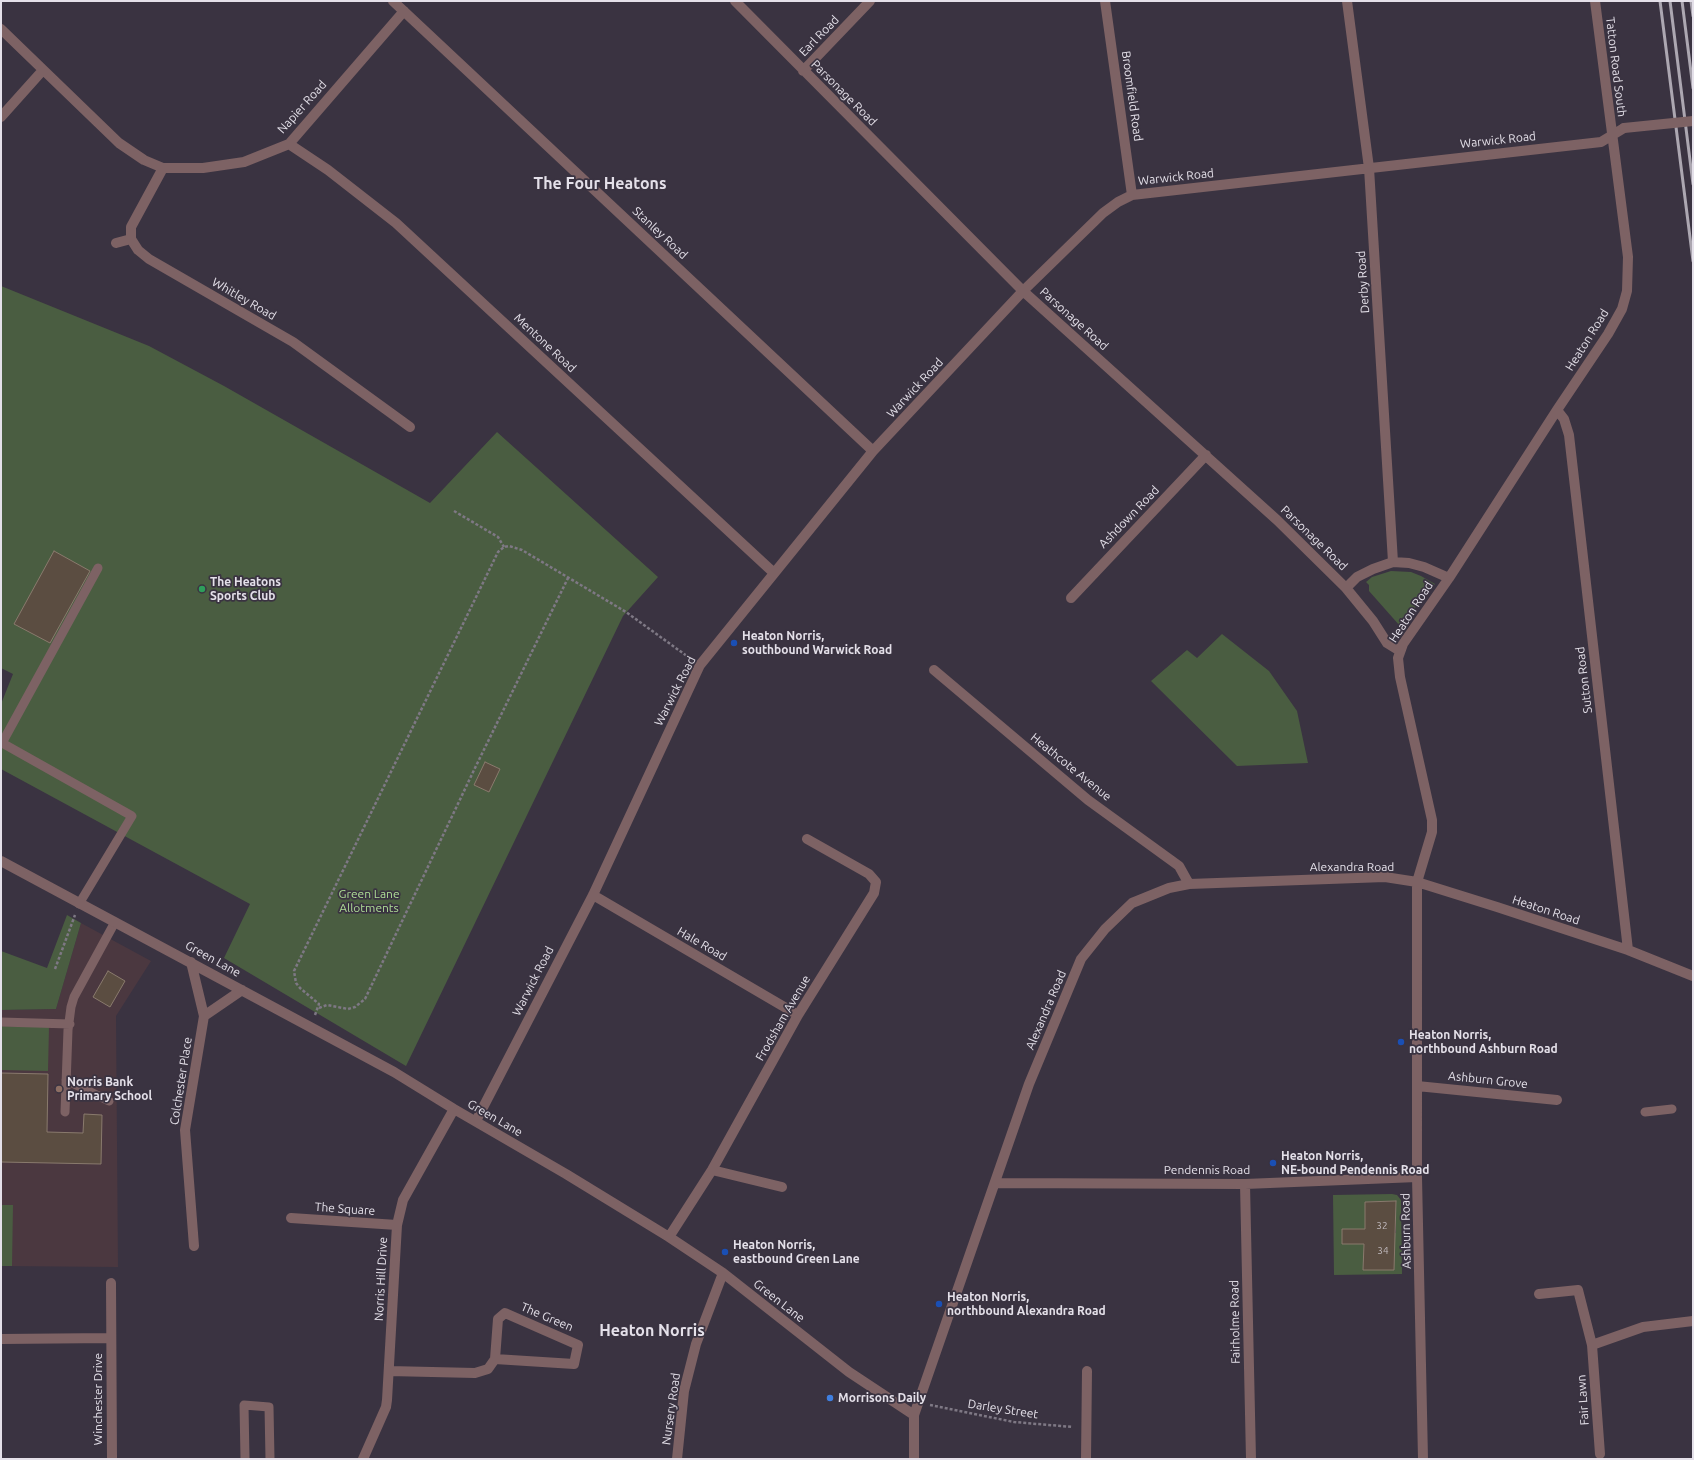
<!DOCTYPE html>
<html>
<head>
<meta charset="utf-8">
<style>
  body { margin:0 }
  #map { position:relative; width:1694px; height:1460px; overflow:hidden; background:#3a3341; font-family:Ubuntu,sans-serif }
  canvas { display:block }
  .frame { position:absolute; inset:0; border:2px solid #e4e0e9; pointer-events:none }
</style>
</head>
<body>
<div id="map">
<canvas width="1694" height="1460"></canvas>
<div class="frame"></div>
</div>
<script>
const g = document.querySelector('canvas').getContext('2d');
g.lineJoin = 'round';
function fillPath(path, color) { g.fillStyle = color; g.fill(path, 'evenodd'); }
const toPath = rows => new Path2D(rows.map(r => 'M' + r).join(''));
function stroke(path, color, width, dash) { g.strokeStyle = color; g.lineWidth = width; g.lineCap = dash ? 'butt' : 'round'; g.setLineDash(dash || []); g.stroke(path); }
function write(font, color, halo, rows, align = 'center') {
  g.font = font + ' Ubuntu,sans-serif'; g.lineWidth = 3.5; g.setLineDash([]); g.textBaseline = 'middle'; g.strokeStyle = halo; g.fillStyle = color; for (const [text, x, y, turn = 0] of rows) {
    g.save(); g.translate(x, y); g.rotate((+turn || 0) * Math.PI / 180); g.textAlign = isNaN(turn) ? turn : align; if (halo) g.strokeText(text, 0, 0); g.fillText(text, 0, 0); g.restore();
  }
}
const education = toPath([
  [81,923,151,961,116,1016,118,1267,1,1266,1,1010,56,1009]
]);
const green = toPath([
  [1,286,149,346,224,386,430,503,497,432,658,577,623,616,406,1066,224,958,250,904,1,769,1,704,13,674,1,668],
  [1391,571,1411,572,1421,576,1435,584,1400,626,1369,591,1369,585,1366,582,1372,577],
  [1222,634,1269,671,1297,711,1308,763,1237,766,1151,681,1187,650,1197,658],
  [67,915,81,923,56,1009,1,1010,1,951,47,968],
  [1,1026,49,1027,48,1071,1,1070],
  [1392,1194,1397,1195,1401,1200,1402,1274,1334,1275,1333,1195],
  [1396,1201,1396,1233,1365,1234,1365,1202],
  [1342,1229,1355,1229,1355,1244,1342,1244],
  [1364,1240,1394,1240,1394,1270,1363,1270,1363,1263,1372,1246,1364,1246],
  [1,1205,13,1205,12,1266,1,1266]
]);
const building = toPath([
  [54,551,90,571,50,643,14,624,54,551],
  [485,762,500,769,489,792,474,785,485,762],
  [108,971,125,981,110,1007,93,997,108,971],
  [1,1073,48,1074,47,1132,83,1133,84,1114,102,1115,101,1164,1,1162,1,1073],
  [1396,1201,1394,1270,1363,1270,1364,1244,1342,1244,1342,1229,1365,1229,1365,1202,1396,1201]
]);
const path = toPath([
  [454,511,498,537,504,547],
  [55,969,75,915],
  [319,1008,327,1005,348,1009,355,1007,365,999,475,768,568,578],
  [315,1015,319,1004,300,988,296,983,294,971,498,552,504,547,509,546,522,550,626,612,691,659],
  [930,1405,1014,1422,1073,1427]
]);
const service = toPath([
  [79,904,132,816,2,743,98,568],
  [1,1022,70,1024],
  [66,1080,109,1101],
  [65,1112,68,1030,71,1007,74,997,115,922],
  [1645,1112,1672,1109],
  [245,1459,244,1405,269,1407,270,1459]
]);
const minor = toPath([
  [393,1,873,451],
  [735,1,1023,291,1277,520,1346,588,1373,621,1387,643,1400,651],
  [1105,1,1132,195],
  [1347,1,1369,168,1393,562,1409,563,1424,567,1449,578],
  [1,29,119,143,144,160,163,168,203,168,244,162,289,144,404,11],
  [803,71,870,1],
  [1,117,43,70],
  [289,144,328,170,396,223,774,573],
  [163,168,131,227,131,239,138,250,149,259,293,342,410,427],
  [116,243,131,239],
  [1557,410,1564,419,1569,435,1628,950],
  [1346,588,1357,577,1373,569,1393,562],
  [1071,598,1206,455],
  [934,670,1088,800,1179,866,1189,884],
  [1,861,394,1072,454,1109,566,1174,669,1237,723,1273,849,1372,914,1415],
  [593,895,798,1015],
  [191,962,204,1016,185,1130,194,1246],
  [204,1016,242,990],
  [1417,1086,1557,1100],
  [476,1121,593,895,700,665,873,451,1023,291,1103,213,1118,202,1132,195,1601,142,1624,128],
  [712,1170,782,1187],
  [996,1183,1245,1184,1417,1177],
  [1245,1184,1251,1459],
  [291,1218,397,1225],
  [669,1237,712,1170,798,1015,874,893,876,882,869,874,807,839],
  [111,1283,112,1459],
  [1539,1294,1578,1290,1592,1345,1643,1327,1693,1321],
  [1,1339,111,1338],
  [1592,1345,1600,1454],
  [389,1371,475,1373,488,1369,495,1359,498,1319,505,1313,578,1345,574,1364,495,1359],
  [363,1459,386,1407,387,1400,397,1225,403,1200,454,1109],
  [677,1459,684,1391,696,1344,723,1273],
  [914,1459,914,1415,1029,1084,1081,959,1105,929,1132,903,1169,888,1189,884,1385,877,1417,882,1497,907,1628,950,1693,976],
  [1086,1459,1087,1371],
  [1423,1459,1417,1177,1417,882,1432,832,1432,820,1400,677,1398,658,1403,644,1449,578,1557,410,1608,334,1622,309,1627,291,1628,257,1595,1]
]);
const rail = toPath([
  [1660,1,1693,261],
  [1670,1,1693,184],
  [1682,1,1693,88],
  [1691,1,1693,16]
]);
const minorBridge = toPath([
  [1624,128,1693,121]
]);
const markers = [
  [202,589,4,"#2e9e5b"],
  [734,643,4,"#1a4fb4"],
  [1401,1042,4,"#1a4fb4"],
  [59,1089,4,"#8d6e63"],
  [1273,1163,4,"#1a4fb4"],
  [725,1252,4,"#1a4fb4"],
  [939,1304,4,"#1a4fb4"],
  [830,1398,4,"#3f7fe0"]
];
const numberNames = [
  ["32",1382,1226],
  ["34",1383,1251]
];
const streetNames = [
  ["Earl Road",819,36,-46],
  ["Tatton Road South",1616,67,83],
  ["Parsonage Road",844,93,45],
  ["Broomfield Road",1132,96,82],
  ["Napier Road",302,107,-48],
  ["Warwick Road",1498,140,-6],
  ["Warwick Road",1176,177,-6],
  ["Stanley Road",660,233,43],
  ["Derby Road",1363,282,-94],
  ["Whitley Road",244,299,30],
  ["Parsonage Road",1074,319,42],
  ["Heaton Road",1587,340,-58],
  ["Mentone Road",545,343,43],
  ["Warwick Road",915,388,-47],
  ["Ashdown Road",1129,517,-46],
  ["Parsonage Road",1314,538,44],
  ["Heaton Road",1411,612,-57],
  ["Sutton Road",1584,680,-97],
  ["Warwick Road",675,691,-63],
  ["Heathcote Avenue",1071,767,39],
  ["Alexandra Road",1352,867],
  ["Heaton Road",1546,910,18],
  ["Hale Road",702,944,30],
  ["Green Lane",213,959,29],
  ["Warwick Road",533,981,-63],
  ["Alexandra Road",1046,1010,-67],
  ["Frodsham Avenue",783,1018,-60],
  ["Ashburn Grove",1488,1080,6],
  ["Colchester Place",181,1081,-81],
  ["Green Lane",495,1118,30],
  ["Pendennis Road",1207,1170],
  ["The Square",345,1209,4],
  ["Ashburn Road",1406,1231,-91],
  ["Norris Hill Drive",381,1279,-87],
  ["Green Lane",779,1301,38],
  ["The Green",547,1317,23],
  ["Fairholme Road",1235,1322,-91],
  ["Winchester Drive",98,1399,-90],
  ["Fair Lawn",1583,1400,-94],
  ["Nursery Road",671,1409,-82],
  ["Darley Street",1003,1409,9]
];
const poiNames = [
  ["The Heatons",210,582],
  ["Sports Club",210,596],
  ["Heaton Norris,",742,636],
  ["southbound Warwick Road",742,650],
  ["Heaton Norris,",1409,1035],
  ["northbound Ashburn Road",1409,1049],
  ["Norris Bank",67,1082],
  ["Primary School",67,1096],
  ["Heaton Norris,",1281,1156],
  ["NE-bound Pendennis Road",1281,1170],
  ["Heaton Norris,",733,1245],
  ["eastbound Green Lane",733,1259],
  ["Heaton Norris,",947,1297],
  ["northbound Alexandra Road",947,1311],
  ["Morrisons Daily",838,1398]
];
const parkNames = [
  ["Green Lane",369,894],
  ["Allotments",369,908]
];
const districtNames = [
  ["The Four Heatons",600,184],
  ["Heaton Norris",652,1331]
];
fillPath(education, '#4b3840');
fillPath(green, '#4a5d41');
fillPath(building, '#5b4d41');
stroke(building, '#897a6d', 1);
stroke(path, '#7e7884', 2.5, [3, 2]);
stroke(service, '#7d6264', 9);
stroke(minor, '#7d6264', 10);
stroke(rail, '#aca7b1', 3);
stroke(minorBridge, '#7d6264', 10);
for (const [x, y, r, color] of markers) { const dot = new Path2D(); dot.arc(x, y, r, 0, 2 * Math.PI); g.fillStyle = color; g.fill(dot); stroke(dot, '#3a3341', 1.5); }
write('10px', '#c2bbbf', null, numberNames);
write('12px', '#e4e0e9', '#3a3341', streetNames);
write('bold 12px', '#e4e0e9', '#3a3341', poiNames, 'left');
write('12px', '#afdf96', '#3a3341', parkNames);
write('bold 16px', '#e4e0e9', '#3a3341', districtNames);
</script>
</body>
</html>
